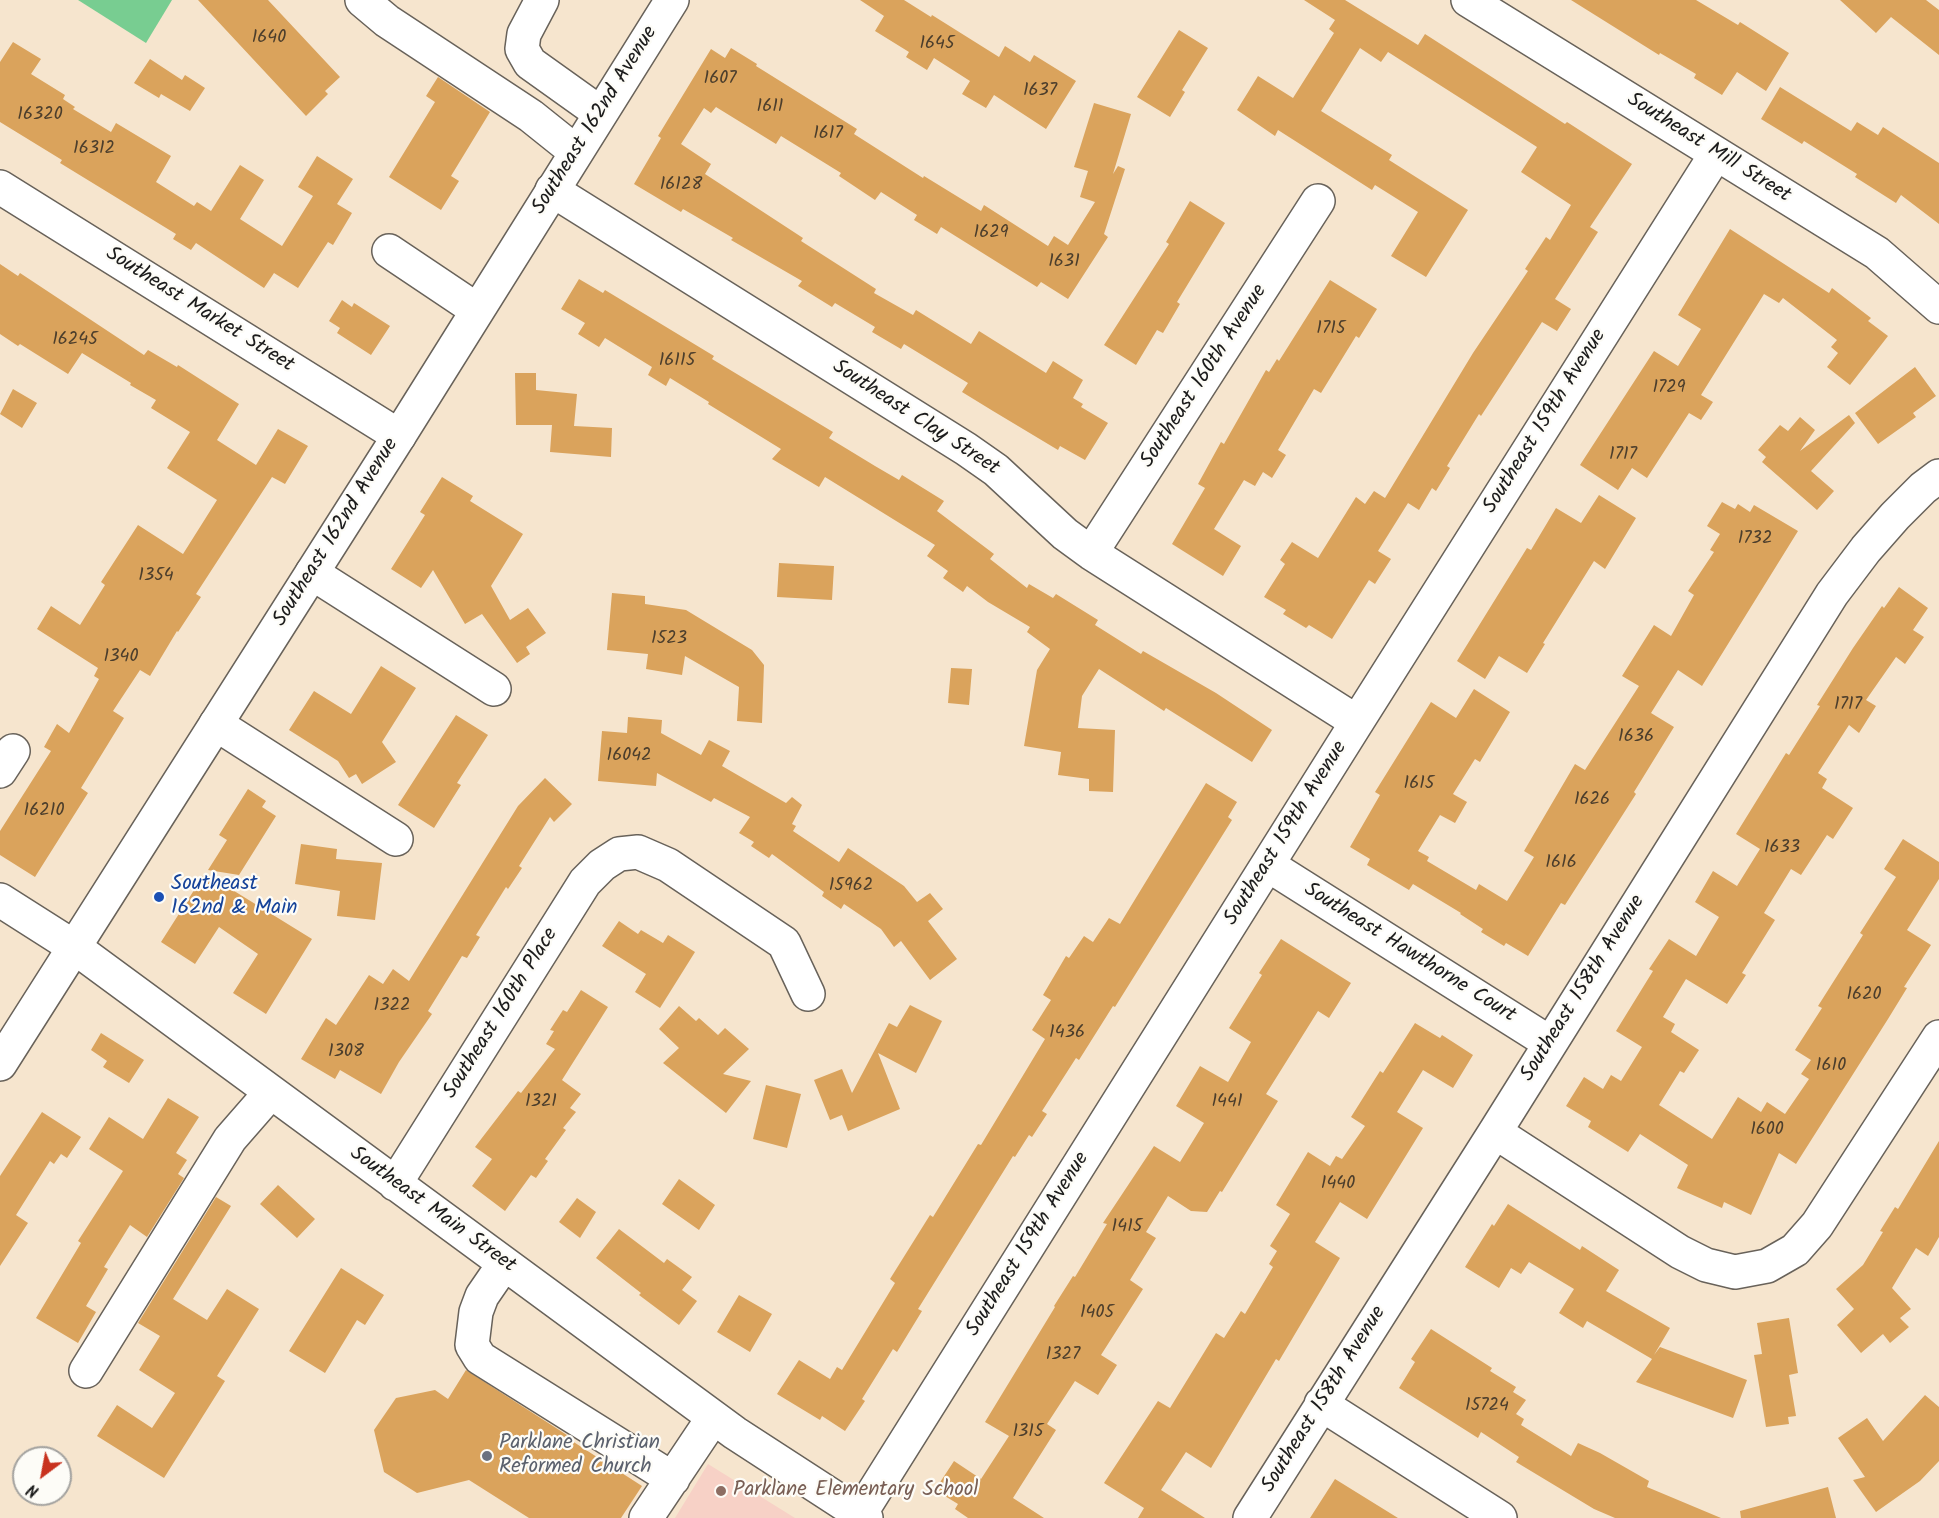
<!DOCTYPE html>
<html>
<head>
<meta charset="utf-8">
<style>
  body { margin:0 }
  #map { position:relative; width:1939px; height:1518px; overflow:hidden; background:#f6e5ce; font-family:Kalam,sans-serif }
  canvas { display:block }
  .north { position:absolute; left:12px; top:1446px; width:60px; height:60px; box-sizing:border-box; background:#fdfcf7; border:2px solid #a3a29f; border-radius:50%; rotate:212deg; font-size:16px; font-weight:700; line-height:24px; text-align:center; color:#1c1c1c }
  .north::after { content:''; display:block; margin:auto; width:21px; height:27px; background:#c8321e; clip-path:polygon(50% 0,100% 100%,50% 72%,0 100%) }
</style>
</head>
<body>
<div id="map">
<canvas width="1939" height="1518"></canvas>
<div class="north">N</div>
</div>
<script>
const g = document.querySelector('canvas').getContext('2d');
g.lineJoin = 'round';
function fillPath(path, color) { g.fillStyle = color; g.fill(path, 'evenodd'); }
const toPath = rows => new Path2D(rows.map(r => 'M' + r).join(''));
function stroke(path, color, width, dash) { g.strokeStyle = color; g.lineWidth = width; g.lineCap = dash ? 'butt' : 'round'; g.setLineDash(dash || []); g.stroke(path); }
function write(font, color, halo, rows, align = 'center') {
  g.font = font + ' Kalam,sans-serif'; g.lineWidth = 4.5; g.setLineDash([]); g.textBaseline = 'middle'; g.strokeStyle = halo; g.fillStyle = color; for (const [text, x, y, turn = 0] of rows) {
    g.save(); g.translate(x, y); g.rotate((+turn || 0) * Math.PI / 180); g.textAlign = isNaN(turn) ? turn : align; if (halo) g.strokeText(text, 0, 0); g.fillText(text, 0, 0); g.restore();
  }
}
const built = toPath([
  [708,1464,795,1518,675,1518]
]);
const green = toPath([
  [78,0,172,0,146,43]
]);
const building = toPath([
  [198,0,268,0,340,77,325,91,328,94,306,116],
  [860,0,904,0,931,17,932,15,999,57,1005,46,1030,62,1034,55,1076,81,1046,129,994,95,986,108,962,94,970,81,934,58,927,70,906,57,909,52,875,31,884,16],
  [1304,0,1345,0,1418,45,1425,34,1565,124,1567,122,1632,164,1590,227,1598,232,1555,299,1571,309,1557,331,1542,322,1481,416,1479,414,1447,466,1450,468,1436,491,1432,488,1419,510,1408,503,1378,551,1391,559,1375,584,1369,580,1332,639,1309,625,1306,628,1283,614,1286,610,1264,597,1285,564,1280,560,1292,542,1318,558,1356,497,1365,504,1374,491,1385,498,1473,353,1528,271,1525,269,1546,237,1550,240,1571,205,1521,172,1537,147,1388,52,1381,62,1360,48,1321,111,1392,155,1389,160,1468,210,1426,277,1391,256,1418,212,1375,185,1372,190,1278,130,1275,136,1237,110,1258,76,1293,98,1334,33,1329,29,1335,20],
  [1571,0,1696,0,1738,25,1740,22,1789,53,1766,91,1737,72,1722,95,1694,78,1696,74,1660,53,1659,55],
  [1840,0,1926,0,1939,10,1939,55,1891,17,1876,33],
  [1179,30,1208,48,1182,90,1185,92,1170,117,1137,97],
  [13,42,41,59,31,74,65,95,63,99,75,107,73,109,111,132,116,123,171,156,156,182,194,206,197,202,211,211,240,165,264,180,240,219,282,246,313,196,298,187,317,156,353,179,337,204,352,213,333,245,328,242,298,288,274,273,264,288,196,243,191,250,173,239,176,234,60,163,62,160,0,122,0,62],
  [731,48,757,64,756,66,857,129,854,134,923,178,924,176,981,211,984,205,1048,246,1054,236,1068,245,1095,202,1080,197,1088,171,1074,167,1094,103,1131,114,1113,174,1118,166,1125,169,1104,234,1108,237,1068,299,1041,282,1037,287,941,227,937,234,914,220,917,215,881,192,875,200,839,176,841,173,781,136,776,144,716,107,711,113,704,108,681,144,711,164,705,174,803,238,801,241,876,289,874,293,913,315,916,310,971,344,979,331,1046,373,1053,361,1083,380,1073,398,1083,404,1081,407,1108,423,1085,460,1060,446,1058,450,993,411,962,392,968,383,904,344,901,349,872,332,875,327,835,303,832,307,798,286,802,281,731,240,733,238,683,209,681,212,634,184,661,138,658,136,711,49,725,58],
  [150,59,182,80,185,75,205,88,190,111,161,94,159,98,134,83],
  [438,77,490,112,451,176,459,181,441,210,389,177,435,102,426,96],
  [1780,87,1851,131,1857,122,1878,135,1883,127,1939,163,1939,224,1901,195,1896,203,1855,177,1857,174,1804,141,1802,144,1761,119],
  [1190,201,1225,223,1177,302,1180,304,1163,333,1157,330,1136,365,1104,345,1169,244,1166,242],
  [1730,229,1829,293,1832,288,1871,318,1868,321,1888,336,1850,385,1827,367,1838,353,1831,347,1837,340,1783,298,1779,303,1764,294,1701,395,1713,402,1701,420,1689,413,1647,478,1632,468,1618,490,1580,465,1654,351,1678,366,1701,329,1678,315],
  [0,264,18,276,20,273,144,355,148,350,177,367,178,365,239,404,217,440,256,465,278,429,308,446,285,484,272,477,196,594,201,597,178,632,177,631,150,676,140,670,113,711,124,718,81,788,88,793,35,877,0,855,0,831,51,751,44,747,57,724,69,733,99,679,94,676,98,668,37,629,51,606,80,625,105,585,101,582,138,525,183,554,217,500,167,468,190,432,151,408,156,400,130,385,131,383,82,353,68,374,20,344,18,346,0,334],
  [579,279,603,293,605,290,714,356,712,359,833,432,829,438,875,466,899,480,902,475,944,501,937,511,994,554,990,559,1027,588,1029,584,1053,598,1056,594,1098,620,1095,625,1141,654,1143,651,1216,693,1272,730,1252,762,1166,708,1164,711,1099,669,1082,696,1078,728,1115,730,1113,792,1089,791,1089,779,1058,775,1061,752,1024,746,1037,670,1050,649,1027,632,1030,627,988,602,967,586,963,592,943,578,948,571,927,556,935,545,825,477,819,487,772,459,781,449,708,404,709,402,670,378,666,386,648,375,652,367,605,338,599,347,578,334,585,323,561,309],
  [1330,280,1377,309,1359,338,1356,336,1321,393,1314,389,1278,450,1286,455,1272,478,1263,472,1255,486,1244,480,1214,529,1241,546,1223,576,1172,544,1205,488,1198,484,1221,442,1224,444,1266,370,1269,372,1277,359,1279,361],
  [342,300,352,307,354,303,390,326,371,355,337,333,340,328,329,321],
  [1915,367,1936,396,1913,413,1916,417,1878,444,1855,413],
  [515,373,536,373,536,390,577,394,574,426,612,428,611,457,550,452,552,425,516,425],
  [13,389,37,403,22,428,0,414],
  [1849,415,1855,423,1811,471,1834,491,1817,510,1762,462,1766,457,1758,450,1780,425,1788,431,1800,417,1815,430,1800,451],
  [442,477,473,496,470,501,523,534,491,586,510,620,528,608,546,633,526,647,530,654,517,663,482,614,465,624,433,570,421,588,391,569,425,515,420,512],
  [1599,495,1636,518,1605,569,1594,561,1543,643,1545,644,1527,673,1499,656,1485,679,1457,661,1527,548,1531,550,1556,508,1581,523],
  [1722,502,1735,509,1738,504,1750,512,1754,505,1798,531,1702,686,1678,670,1651,713,1674,727,1634,792,1636,794,1565,905,1561,903,1528,956,1506,943,1504,946,1481,932,1483,929,1460,914,1461,913,1413,884,1409,890,1367,865,1370,859,1350,847,1380,795,1375,792,1431,702,1456,718,1474,689,1510,712,1480,762,1475,759,1453,794,1467,802,1455,823,1440,815,1418,851,1429,857,1427,861,1476,890,1479,884,1507,901,1534,857,1524,851,1575,764,1585,770,1639,686,1622,676,1654,625,1671,636,1694,595,1688,591,1714,552,1710,550,1720,534,1707,526],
  [779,563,834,566,832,600,777,597],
  [1899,587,1928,608,1913,630,1924,637,1905,664,1896,657,1866,700,1876,706,1859,733,1849,725,1818,773,1827,779,1822,788,1853,808,1833,839,1827,835,1801,875,1791,869,1764,913,1775,920,1742,973,1746,975,1727,1004,1686,979,1663,1017,1675,1024,1671,1032,1699,1050,1684,1073,1680,1071,1659,1105,1712,1139,1738,1097,1761,1112,1767,1102,1785,1114,1809,1079,1801,1074,1811,1060,1795,1050,1822,1008,1818,1006,1863,935,1860,933,1896,877,1884,869,1903,839,1939,862,1939,879,1907,930,1931,945,1904,987,1907,988,1888,1019,1796,1164,1779,1153,1751,1215,1724,1202,1722,1208,1677,1188,1688,1165,1640,1134,1628,1152,1588,1127,1591,1121,1566,1106,1584,1077,1603,1089,1611,1075,1621,1081,1642,1047,1616,1031,1653,971,1649,969,1669,939,1696,956,1719,917,1695,902,1713,871,1737,886,1760,849,1736,834,1786,753,1789,755,1820,706,1817,705,1853,648,1882,606,1884,608],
  [612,593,645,596,645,604,686,610,752,650,764,665,762,723,737,721,739,687,685,656,682,675,646,669,648,654,607,650],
  [381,666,416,688,382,742,396,762,362,784,356,774,349,778,338,761,289,730,314,691,351,714],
  [951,668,972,669,969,705,948,703],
  [456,715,488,735,457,783,461,785,434,828,398,805],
  [628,717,662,720,661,733,701,755,709,740,730,751,722,766,786,803,792,797,802,805,792,824,796,826,793,831,839,862,848,848,904,886,917,902,930,893,943,909,928,921,957,959,930,980,901,941,894,947,881,929,844,904,841,909,822,896,824,892,772,854,769,858,751,846,754,842,739,833,750,817,714,798,711,802,657,773,656,786,598,781,602,731,627,733],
  [545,778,572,804,554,822,550,817,519,866,522,868,508,889,506,887,476,935,480,937,467,958,462,956,428,1011,432,1014,399,1062,381,1094,340,1070,335,1079,301,1059,326,1018,336,1025,369,975,383,984,393,969,409,981,518,806],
  [1206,783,1237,802,1228,817,1232,820,1115,1007,1113,1006,1079,1060,1076,1058,1042,1111,1047,1114,1032,1137,1029,1135,1015,1157,1013,1156,918,1309,922,1311,897,1352,893,1349,862,1399,865,1401,845,1431,822,1416,820,1420,777,1394,799,1360,830,1379,837,1367,842,1370,895,1283,890,1279,930,1215,933,1217,978,1144,981,1145,1045,1039,1032,1030,1051,1000,1043,995,1066,956,1069,958,1084,936,1093,942,1109,918,1120,924],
  [248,789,266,801,262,807,276,816,239,875,208,870,227,840,219,835],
  [301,844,337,849,336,859,382,863,375,920,337,916,340,891,295,884],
  [205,873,312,939,266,1014,233,993,258,954,219,927,195,964,161,942],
  [619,921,638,934,641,930,663,943,668,935,695,952,660,1008,635,992,646,974,602,946],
  [1281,939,1351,983,1329,1018,1318,1011,1266,1094,1278,1101,1222,1192,1220,1191,1207,1212,1191,1211,1168,1196,1146,1232,1156,1238,1130,1280,1143,1289,1101,1355,1117,1365,1098,1395,1075,1381,1047,1424,1056,1430,1013,1498,1044,1518,968,1518,955,1509,958,1504,935,1490,954,1461,981,1479,1009,1436,985,1422,1055,1307,1054,1306,1073,1276,1075,1277,1107,1224,1103,1223,1154,1146,1180,1162,1204,1123,1176,1106,1200,1066,1228,1082,1251,1042,1229,1028,1262,975,1259,973],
  [581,990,608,1007,562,1080,581,1094,570,1108,576,1112,563,1128,566,1130,545,1159,548,1161,536,1178,531,1175,505,1211,472,1186,492,1159,475,1147,518,1091,521,1093,555,1049,546,1044,554,1031,550,1030,563,1010,567,1012],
  [910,1005,942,1021,916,1073,878,1053,900,1109,848,1131,842,1115,830,1120,814,1080,842,1069,852,1093,889,1023,897,1027],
  [679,1006,696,1021,699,1018,718,1035,725,1028,749,1049,723,1074,751,1081,726,1113,663,1063,679,1048,659,1029],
  [1415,1023,1440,1038,1442,1035,1473,1055,1453,1088,1423,1070,1397,1112,1423,1128,1367,1219,1340,1202,1315,1242,1340,1258,1279,1361,1276,1359,1211,1468,1186,1452,1161,1490,1205,1518,1138,1518,1144,1508,1104,1483,1158,1401,1170,1408,1216,1333,1224,1338,1241,1311,1245,1314,1273,1267,1269,1264,1277,1251,1270,1246,1290,1214,1276,1205,1308,1152,1330,1166,1336,1156,1342,1159,1365,1126,1351,1117,1380,1071,1383,1073],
  [101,1033,144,1060,129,1083,103,1067,107,1061,91,1050],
  [766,1085,801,1094,787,1148,753,1139],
  [168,1098,199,1117,176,1153,187,1160,178,1174,184,1178,147,1237,130,1225,104,1267,108,1269,86,1306,96,1312,78,1343,36,1318,81,1243,78,1241,123,1171,89,1149,109,1117,143,1139],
  [42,1112,81,1137,67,1158,61,1154,54,1164,50,1161,16,1215,28,1223,0,1266,0,1176],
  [1939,1141,1939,1237,1928,1256,1916,1248,1892,1288,1911,1309,1900,1318,1909,1327,1890,1343,1883,1334,1861,1353,1837,1325,1854,1309,1836,1289,1863,1265,1883,1232,1880,1231,1895,1207,1898,1209],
  [679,1179,715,1205,699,1230,662,1204],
  [278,1185,315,1219,297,1238,260,1204],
  [216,1197,231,1206,173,1299,207,1320,227,1289,259,1309,217,1376,225,1381,164,1478,97,1436,117,1405,152,1428,175,1393,139,1370,160,1336,138,1323],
  [577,1198,596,1212,580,1238,559,1222],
  [1508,1204,1580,1250,1582,1246,1619,1270,1606,1291,1670,1328,1654,1355,1660,1347,1747,1380,1733,1418,1636,1382,1652,1359,1587,1321,1583,1328,1559,1313,1574,1289,1529,1262,1521,1274,1511,1268,1499,1288,1465,1267,1492,1224,1494,1226],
  [619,1229,664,1263,667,1259,692,1277,682,1290,697,1301,679,1325,639,1295,641,1293,596,1258],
  [341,1268,384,1295,365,1325,357,1320,325,1373,289,1351],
  [739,1295,772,1314,750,1352,717,1332],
  [1789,1318,1798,1373,1789,1375,1796,1416,1788,1417,1789,1424,1766,1427,1754,1355,1762,1354,1757,1323],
  [1431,1329,1492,1368,1490,1371,1516,1387,1513,1392,1526,1400,1516,1414,1524,1419,1521,1425,1571,1456,1578,1443,1600,1453,1649,1481,1647,1487,1721,1518,1615,1518,1594,1509,1516,1462,1519,1457,1481,1432,1478,1438,1399,1388,1415,1362,1411,1359],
  [466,1370,570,1437,569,1439,642,1486,621,1518,529,1518,469,1480,417,1493,384,1472,374,1430,396,1398,435,1390,448,1399],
  [1925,1395,1939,1407,1939,1461,1920,1481,1876,1512,1853,1480,1865,1477,1838,1438,1867,1418,1883,1441],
  [1335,1479,1398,1518,1310,1518],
  [1828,1487,1836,1518,1741,1518,1740,1511]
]);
const minor = toPath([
  [362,0,387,21,531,116,576,152],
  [542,0,524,34,522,49,530,63,600,113],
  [1468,0,1877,253,1939,307],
  [0,187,399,436],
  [552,190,966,449,996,470,1065,534,1091,553,1357,722],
  [389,251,477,310],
  [1091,553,1318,201],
  [312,573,494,689],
  [216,724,396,839],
  [0,771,13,751],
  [1268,865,1550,1043],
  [0,900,74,947,735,1433,866,1518],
  [1495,1132,1680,1252,1706,1265,1735,1272,1767,1266,1795,1250,1817,1225,1939,1037],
  [395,1184,585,882,602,865,619,854,638,852,668,865,784,943,808,994],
  [504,1264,482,1296,476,1312,472,1345,480,1358,673,1479],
  [86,1371,230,1139,271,1092],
  [1321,1404,1500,1518],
  [860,1514,1357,722,1716,154],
  [646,1518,713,1418],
  [1250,1518,1495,1132,1832,594,1866,549,1895,516,1923,488,1939,476]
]);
const major = toPath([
  [0,1064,399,436,672,0]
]);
const markers = [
  [159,897,6,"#1a4fb4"],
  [487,1456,6,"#6b7280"],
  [721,1491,6,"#8d6e63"]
];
const numberNames = [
  ["1640",269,39],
  ["1645",937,45],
  ["1607",720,80],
  ["1637",1040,92],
  ["1611",770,108],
  ["16320",40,116],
  ["1617",828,135],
  ["16312",94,150],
  ["16128",681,186],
  ["1629",991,234],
  ["1631",1064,263],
  ["1715",1331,330],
  ["16245",75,341],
  ["16115",677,362],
  ["1729",1669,389],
  ["1717",1623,456],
  ["1732",1755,540],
  ["1354",156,577],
  ["1523",669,640],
  ["1340",121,658],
  ["1717",1848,706],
  ["1636",1636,738],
  ["16042",629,757],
  ["1615",1419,785],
  ["1626",1592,801],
  ["16210",44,812],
  ["1633",1782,849],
  ["1616",1561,864],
  ["15962",851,887],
  ["1620",1864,996],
  ["1322",392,1007],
  ["1436",1067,1034],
  ["1308",346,1053],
  ["1610",1831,1067],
  ["1321",541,1103],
  ["1441",1227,1103],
  ["1600",1767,1131],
  ["1440",1338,1185],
  ["1415",1127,1228],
  ["1405",1097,1314],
  ["1327",1063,1356],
  ["15724",1487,1407],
  ["1315",1028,1433]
];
const streetNames = [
  ["Southeast 162nd Avenue",596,121,-58],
  ["Southeast Mill Street",1708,149,32],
  ["Southeast Market Street",199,311,32],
  ["Southeast 160th Avenue",1205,377,-57],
  ["Southeast Clay Street",915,419,33],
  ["Southeast 159th Avenue",1546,422,-58],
  ["Southeast 162nd Avenue",337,533,-58],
  ["Southeast 159th Avenue",1287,834,-58],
  ["Southeast Hawthorne Court",1409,954,32],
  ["Southeast 158th Avenue",1584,989,-58],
  ["Southeast 160th Place",502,1014,-58],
  ["Southeast Main Street",432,1211,36],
  ["Southeast 159th Avenue",1029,1245,-58],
  ["Southeast 158th Avenue",1325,1400,-58]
];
const transitNames = [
  ["Southeast",171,885],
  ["162nd & Main",171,909]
];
const worshipNames = [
  ["Parklane Christian",499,1444],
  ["Reformed Church",499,1468]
];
const educationNames = [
  ["Parklane Elementary School",733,1491]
];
fillPath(built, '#f7d1c6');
fillPath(green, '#78cd91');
fillPath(building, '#daa35c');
stroke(minor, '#68625a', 36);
stroke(major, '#68625a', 36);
stroke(minor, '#fff', 33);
stroke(major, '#fff', 33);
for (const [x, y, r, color] of markers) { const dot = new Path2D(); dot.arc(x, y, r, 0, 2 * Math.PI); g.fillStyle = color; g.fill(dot); stroke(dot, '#fdfcf7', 2); }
write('18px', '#4c3e2c', null, numberNames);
write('21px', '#1c1c1c', '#fdfcf7', streetNames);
write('21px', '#164399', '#fdfcf7', transitNames, 'left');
write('21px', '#5b616d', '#fdfcf7', worshipNames, 'left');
write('21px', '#785e54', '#fdfcf7', educationNames, 'left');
</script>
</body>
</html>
